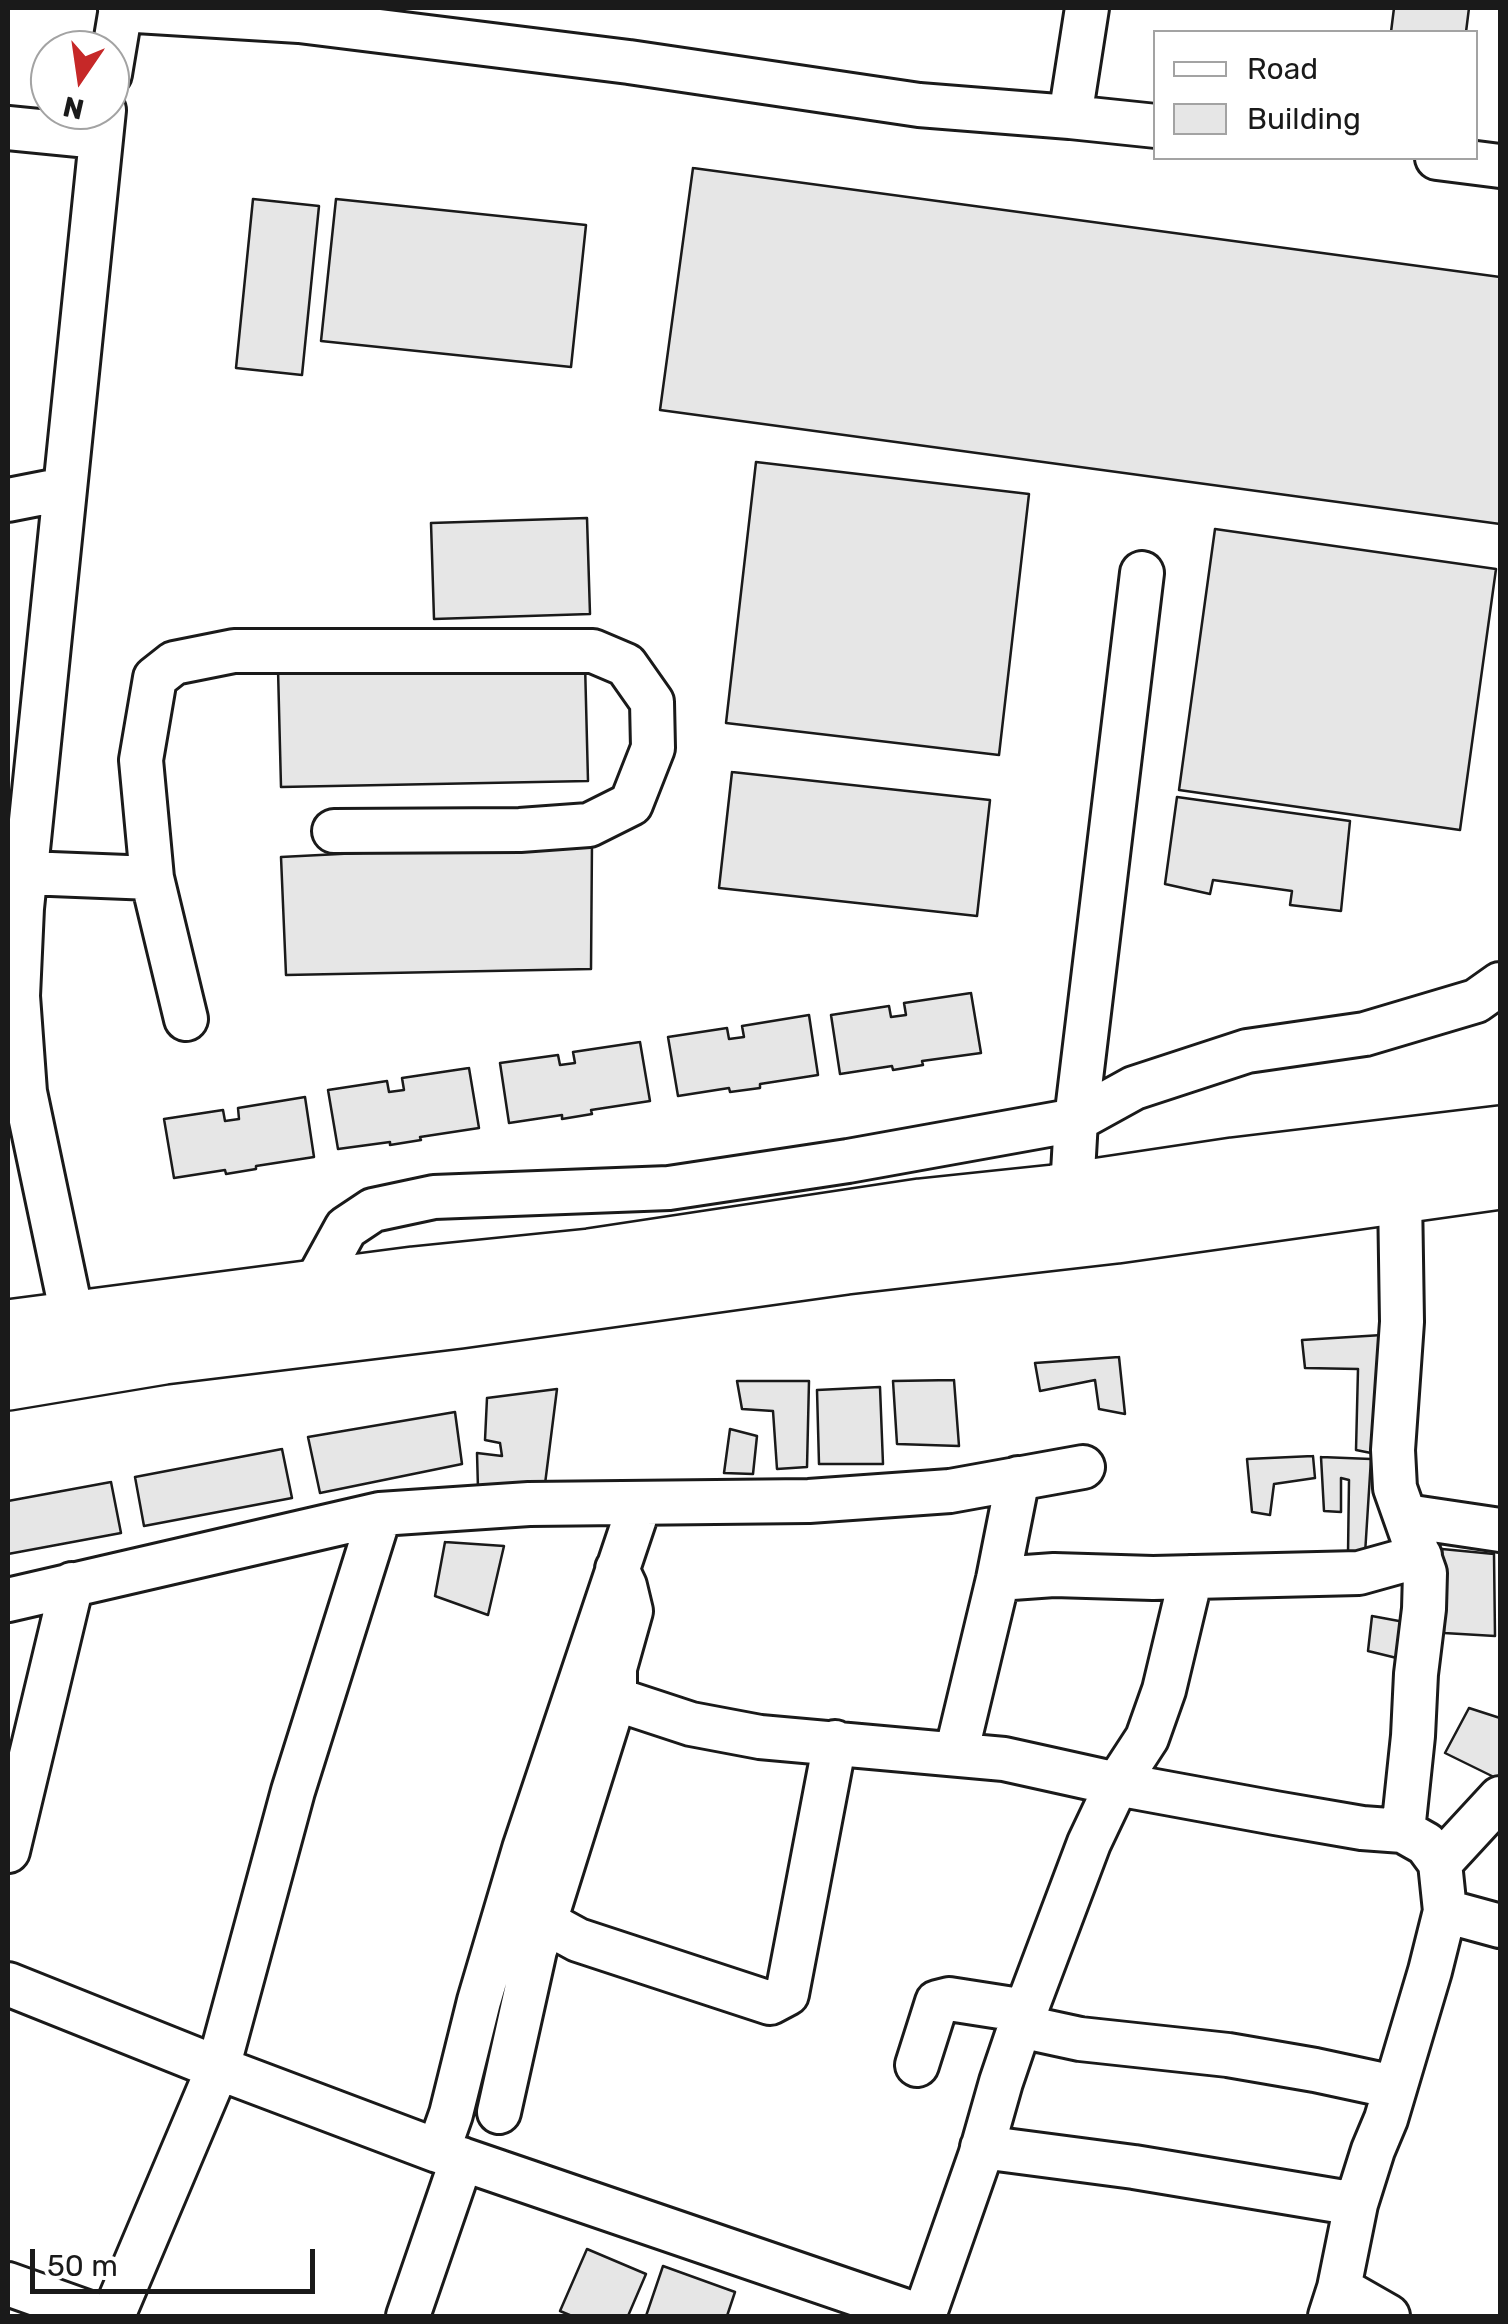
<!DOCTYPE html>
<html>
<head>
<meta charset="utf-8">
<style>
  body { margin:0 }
  #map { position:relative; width:1508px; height:2324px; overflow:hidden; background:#fff; font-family:Rubik,sans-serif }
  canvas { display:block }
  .frame { position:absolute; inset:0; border:10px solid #1a1a1a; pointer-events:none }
  .legend { position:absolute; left:1153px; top:30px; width:325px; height:130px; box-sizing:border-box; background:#fff; border:2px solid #a3a3a3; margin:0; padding:12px 18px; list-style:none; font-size:30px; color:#1a1a1a }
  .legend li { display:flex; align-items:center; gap:20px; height:50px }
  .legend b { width:50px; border:2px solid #a3a3a3 }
  .north { position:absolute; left:30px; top:30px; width:100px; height:100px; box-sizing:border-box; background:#fff; border:2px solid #a3a3a3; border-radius:50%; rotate:193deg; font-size:28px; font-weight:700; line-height:40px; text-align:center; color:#1a1a1a }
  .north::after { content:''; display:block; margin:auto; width:35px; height:45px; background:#c62828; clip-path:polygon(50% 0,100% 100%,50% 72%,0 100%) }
  .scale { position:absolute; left:30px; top:2249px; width:285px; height:45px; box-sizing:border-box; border:5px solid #1a1a1a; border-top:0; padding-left:12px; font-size:30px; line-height:35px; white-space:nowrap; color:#1a1a1a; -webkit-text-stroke:8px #fff; paint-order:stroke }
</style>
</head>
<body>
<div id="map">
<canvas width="1508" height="2324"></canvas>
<div class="frame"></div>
<ul class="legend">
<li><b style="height:12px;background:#fff"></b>Road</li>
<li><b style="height:28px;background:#e6e6e6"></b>Building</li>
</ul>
<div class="north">N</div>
<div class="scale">50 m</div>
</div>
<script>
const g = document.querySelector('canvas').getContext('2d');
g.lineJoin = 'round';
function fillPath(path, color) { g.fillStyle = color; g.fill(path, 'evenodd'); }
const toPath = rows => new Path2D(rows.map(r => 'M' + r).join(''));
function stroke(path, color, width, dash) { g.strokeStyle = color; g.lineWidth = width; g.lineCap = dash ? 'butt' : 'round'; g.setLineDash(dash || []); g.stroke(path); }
const building = toPath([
  [1394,8,1469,8,1466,32,1391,32,1394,8],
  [693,168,1500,277,1500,524,660,410,693,168],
  [253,199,319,206,302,375,236,368,253,199],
  [336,199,586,225,571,367,321,341,336,199],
  [756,462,1029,494,999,755,726,723,756,462],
  [587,518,590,614,434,619,431,523,587,518],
  [1215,529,1496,569,1460,830,1179,790,1215,529],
  [585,663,588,781,281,787,278,669,585,663],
  [732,772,990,800,977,916,719,888,732,772],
  [1177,797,1350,821,1341,911,1290,905,1292,891,1213,880,1210,894,1165,884,1177,797],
  [592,841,591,969,286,975,281,857,592,841],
  [971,993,981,1053,922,1061,923,1065,893,1070,892,1066,840,1074,831,1015,889,1006,891,1017,906,1015,904,1003,971,993],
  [809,1015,818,1075,760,1084,760,1088,730,1092,729,1088,678,1096,668,1037,727,1028,729,1039,744,1037,742,1026,809,1015],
  [640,1042,650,1101,591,1110,592,1114,562,1119,562,1115,509,1123,500,1063,558,1055,560,1065,575,1063,573,1052,640,1042],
  [469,1068,479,1128,420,1137,421,1140,390,1145,390,1142,338,1149,328,1090,387,1081,389,1092,404,1090,402,1078,469,1068],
  [305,1097,314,1157,256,1166,256,1169,226,1174,225,1170,174,1178,164,1119,223,1110,225,1121,239,1119,238,1108,305,1097],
  [1382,1335,1371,1453,1356,1450,1358,1369,1305,1368,1302,1340,1382,1335],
  [1119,1357,1125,1414,1099,1409,1095,1380,1040,1391,1035,1363,1119,1357],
  [954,1380,959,1446,897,1444,893,1381,954,1380],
  [737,1381,809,1381,807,1467,777,1469,773,1411,742,1409,737,1381],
  [880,1387,883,1464,819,1464,817,1390,880,1387],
  [557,1389,545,1484,478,1489,477,1453,502,1456,500,1443,485,1440,487,1398,557,1389],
  [455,1412,462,1464,320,1493,308,1437,455,1412],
  [730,1429,757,1436,753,1474,724,1473,730,1429],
  [282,1449,292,1498,144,1526,135,1477,282,1449],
  [1313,1456,1315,1478,1274,1484,1270,1515,1252,1512,1247,1459,1313,1456],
  [1321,1457,1371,1459,1365,1554,1348,1554,1349,1480,1341,1478,1341,1512,1324,1511,1321,1457],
  [111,1482,121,1533,8,1554,8,1501,111,1482],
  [445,1542,504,1546,488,1615,435,1596,445,1542],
  [1442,1549,1494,1554,1495,1636,1444,1633,1442,1549],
  [1372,1616,1415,1624,1405,1660,1368,1651,1372,1616],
  [1469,1708,1500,1718,1500,1780,1445,1753,1469,1708],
  [587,2249,646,2274,628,2316,572,2316,560,2311,587,2249],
  [663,2266,735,2292,727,2316,646,2316,663,2266]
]);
const minor = toPath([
  [120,10,299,21,629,62,919,105,1070,117,1156,126],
  [110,74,121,8],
  [1070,117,1087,8],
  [8,128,99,137],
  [1437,158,1500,166],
  [8,500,64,489],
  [26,873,152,878,186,1019],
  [152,878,141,760,155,678,174,663,234,651,593,651,626,665,652,702,653,748,631,804,589,825,520,830,334,831],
  [1072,1190,1076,1120,1142,573],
  [1400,1195,1402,1322,1393,1450,1395,1488,1425,1573,1424,1609,1416,1674,1413,1736,1403,1831],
  [313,1288,346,1228,373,1210,434,1197,669,1188,848,1161,1076,1120,1134,1088,1247,1051,1365,1034,1476,1001,1500,984],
  [73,1320,25,1092,18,996,22,908,104,110],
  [1406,1516,1500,1530],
  [617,1569,625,1586,631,1611,615,1668,615,1699,691,1724,760,1737,1004,1759,1117,1784,1275,1813,1362,1828,1403,1831,1426,1844,1440,1863,1445,1911,1430,1971,1386,2119,1373,2150,1356,2204,1339,2288,1330,2316],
  [998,1579,1054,1575,1153,1578,1359,1573,1420,1556],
  [8,1600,380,1514,529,1504,809,1501,950,1491,1083,1467],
  [615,1699,545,1922,578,1940,770,2003,787,1994,835,1742],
  [956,1754,998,1579,1018,1478],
  [8,1851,72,1584],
  [1440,1863,1500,1798],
  [1445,1911,1500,1926],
  [8,1984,218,2068,438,2151,921,2316],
  [1020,2026,1080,2039,1228,2055,1315,2070,1394,2087],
  [917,2065,937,2002,949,1999,1026,2011],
  [499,2112,535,1950,545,1922],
  [982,2147,1134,2167,1356,2204],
  [438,2151,451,2114,479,2001,524,1849,640,1503],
  [8,2284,98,2316],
  [1339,2288,1388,2316],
  [113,2316,218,2068,293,1791,380,1514],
  [408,2316,462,2159],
  [924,2316,980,2156,1001,2082,1020,2026,1089,1843,1117,1784,1147,1738,1164,1690,1191,1577]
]);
const major = toPath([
  [8,1328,414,1275,590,1257,921,1207,1054,1193,1234,1166,1500,1134],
  [8,1382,164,1356,460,1320,846,1266,1116,1235,1500,1181]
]);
fillPath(building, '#e6e6e6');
stroke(building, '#1a1a1a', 2.5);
stroke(minor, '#1a1a1a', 48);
stroke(major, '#1a1a1a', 60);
stroke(minor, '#fff', 42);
stroke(major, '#fff', 55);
</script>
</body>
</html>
